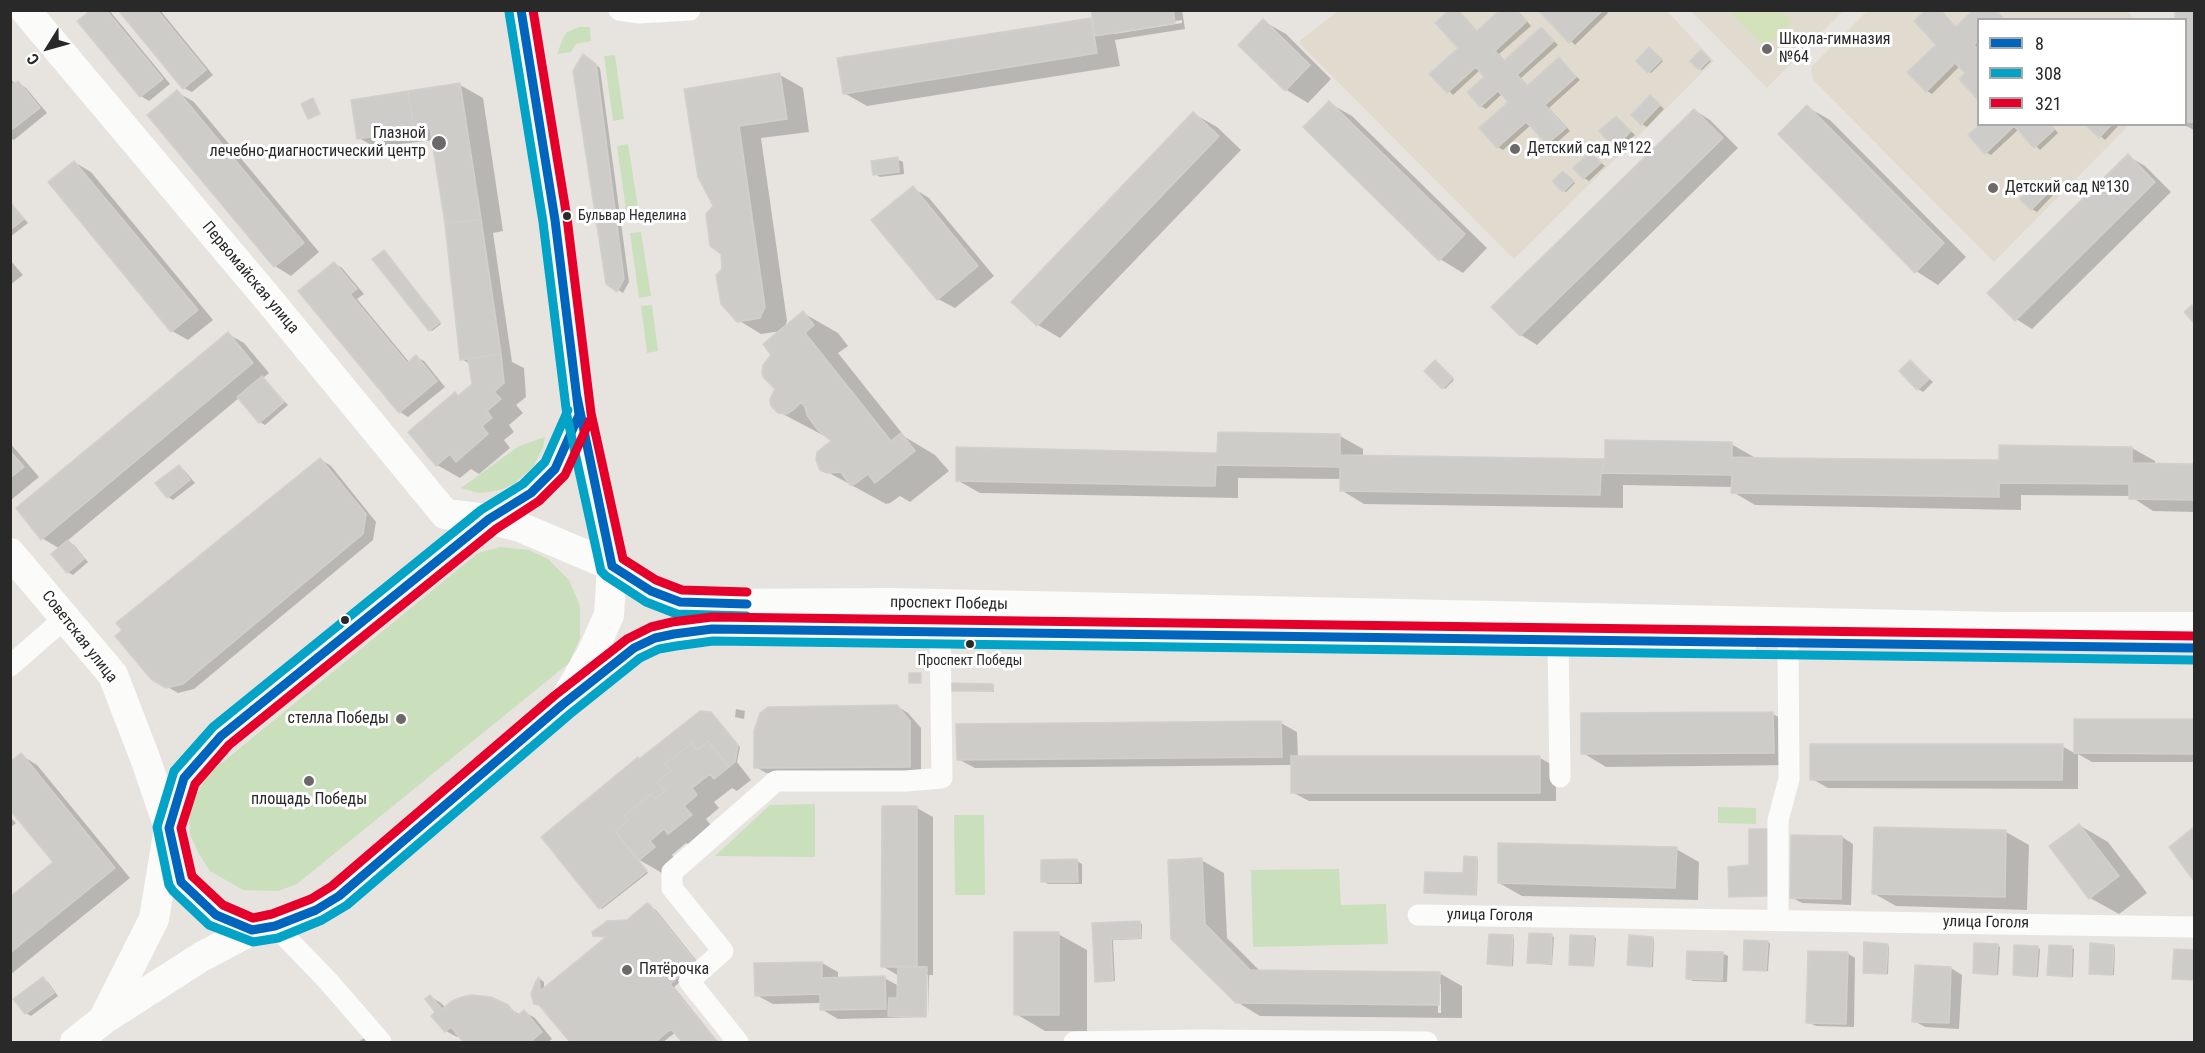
<!DOCTYPE html>
<html>
<head>
<meta charset="utf-8">
<style>
  body { margin:0 }
  #map { position:relative; width:2205px; height:1053px; overflow:hidden; background:#e7e4e0; font-family:"Roboto Condensed",sans-serif }
  canvas { display:block }
  .frame { position:absolute; inset:0; border:12px solid #292929; pointer-events:none }
  .legend { position:absolute; left:1977px; top:18px; width:210px; height:108px; box-sizing:border-box; background:#fff; border:2px solid #a9a9a9; margin:0; padding:8px 10px; list-style:none; font-size:18px; color:#292929 }
  .legend li { display:flex; align-items:center; gap:12px; height:30px }
  .legend b { width:30px; border:2px solid #a9a9a9 }
  .north { position:absolute; left:18px; top:18px; width:60px; height:60px; -webkit-text-stroke:4px #fff; paint-order:stroke; rotate:233deg; font-size:16px; font-weight:700; line-height:24px; text-align:center; color:#292929 }
  .north::after { content:''; display:block; margin:auto; width:21px; height:27px; background:#292929; clip-path:polygon(50% 0,100% 100%,50% 72%,0 100%) }
</style>
</head>
<body>
<div id="map">
<canvas width="2205" height="1053"></canvas>
<div class="frame"></div>
<ul class="legend">
<li><b style="height:8px;background:#0065bd"></b>8</li>
<li><b style="height:8px;background:#02a3c6"></b>308</li>
<li><b style="height:8px;background:#e4002b"></b>321</li>
</ul>
<div class="north">С</div>
</div>
<script>
const g = document.querySelector('canvas').getContext('2d');
g.lineJoin = 'round';
function fillPath(path, color) { g.fillStyle = color; g.fill(path, 'evenodd'); }
const toPath = rows => new Path2D(rows.map(r => 'M' + r).join(''));
function stroke(path, color, width, dash) { g.strokeStyle = color; g.lineWidth = width; g.lineCap = dash ? 'butt' : 'round'; g.setLineDash(dash || []); g.stroke(path); }
function write(font, color, halo, rows, align = 'center') {
  g.font = font + ' "Roboto Condensed",sans-serif'; g.lineWidth = 6; g.setLineDash([]); g.textBaseline = 'middle'; g.strokeStyle = halo; g.fillStyle = color; for (const [text, x, y, turn = 0] of rows) {
    g.save(); g.translate(x, y); g.rotate((+turn || 0) * Math.PI / 180); g.textAlign = isNaN(turn) ? turn : align; if (halo) g.strokeText(text, 0, 0); g.fillText(text, 0, 0); g.restore();
  }
}
const education = toPath([
  [1666,10,1714,61,1514,259,1298,42,1338,11],
  [2127,10,2131,15,2132,19,1978,20,1978,124,2129,125,1994,262,1813,80,1811,67,1867,11],
  [1691,11,1843,11,1767,88]
]);
const green = toPath([
  [579,27,590,27,591,41,576,44,571,52,557,54,563,38,567,32],
  [615,55,624,119,613,121,604,56],
  [628,144,638,208,626,210,617,146],
  [641,232,651,296,639,298,630,233],
  [652,305,658,351,647,353,641,306],
  [545,437,543,448,533,467,515,483,503,489,489,492,479,493,461,488,519,446],
  [500,547,529,550,548,559,569,580,580,606,580,638,569,663,297,884,278,891,243,890,210,871,199,854,190,835,189,809,207,775,478,553],
  [815,804,815,857,715,856,770,805],
  [1718,807,1756,808,1756,824,1718,823],
  [954,815,984,815,985,895,955,895],
  [1339,869,1341,905,1386,904,1388,944,1253,947,1251,870]
]);
const pitch = toPath([
  [1729,11,1782,11,1793,21,1766,48]
]);
const shadow = toPath([
  [93,10,109,10,170,84,149,101,141,96,80,21],
  [120,10,160,10,213,75,192,92,184,88],
  [1093,10,1182,10,1185,29,1115,40,1120,66,867,106,844,93,1091,19,1094,21],
  [1182,20,1182,23,1114,34,1114,31],
  [1458,10,1478,32,1502,10,1517,10,1531,26,1499,54,1505,61,1542,28,1558,45,1521,78,1528,86,1559,59,1580,80,1549,108,1570,131,1553,146,1531,125,1503,150,1498,147,1510,103,1502,94,1486,109,1481,106,1486,77,1480,70,1453,95,1432,74,1460,48],
  [1540,10,1606,10,1608,13,1575,45],
  [1928,10,1941,10,1957,28,1975,10,1996,10,2005,20,1978,20,1978,98,1961,79,1967,73,1960,66,1932,94,1927,91,1938,45],
  [2176,10,2194,10,2194,130,2182,124,2186,124,2186,20],
  [1263,21,1286,34,1331,79,1308,103,1285,89],
  [1651,50,1663,61,1651,73,1638,61],
  [1703,53,1711,61,1702,70,1700,69],
  [588,58,600,68,629,282,623,293,608,283],
  [780,75,803,88,809,132,761,138,787,321,784,329,803,313,838,333,848,346,838,353,905,437,935,455,949,471,910,502,900,496,890,503,886,504,822,469,834,441,779,412,773,355,782,331,761,334,738,320,724,269,715,206,686,90],
  [10,78,16,85,18,83,26,88,47,113,14,140,10,138],
  [460,85,483,98,503,231,493,233,512,362,524,368,526,397,516,405,523,413,509,425,514,432,504,440,510,448,479,474,471,469,460,478,437,465,455,394,460,396,474,385,470,364,462,359,446,224,434,140,375,147,359,138],
  [177,92,194,102,319,252,291,276,275,266],
  [1655,100,1664,109,1647,127,1642,124],
  [1329,103,1352,116,1487,248,1463,273,1440,259],
  [1807,107,1830,120,1966,257,1938,285,1916,271],
  [1694,110,1710,120,1738,148,1537,345,1521,335,1493,307],
  [1194,114,1217,127,1241,150,1060,338,1038,325],
  [1616,117,1635,135,1620,149,1615,146],
  [1982,124,2050,124,2058,133,2040,150,2019,129,1991,155,1986,152],
  [2087,124,2120,124,2105,140],
  [1590,153,1605,166,1589,181,1584,178],
  [2128,156,2145,166,2171,192,2032,329,2016,319],
  [897,159,903,162,904,174,880,177,875,174],
  [74,162,91,172,213,320,188,340,172,331],
  [1565,174,1575,183,1566,192,1564,191],
  [2038,183,2053,195,2037,212,2032,209],
  [913,188,929,198,994,276,955,308,938,299],
  [10,202,28,223,10,237],
  [386,253,441,324,432,331,430,330],
  [10,260,23,275,10,285],
  [334,263,342,268,364,294,357,299,409,362,416,357,424,361,445,387,408,417,400,412],
  [228,334,244,343,269,373,263,378,288,405,265,425,260,422,239,398,67,541,74,545,88,562,73,575,68,572,60,549,42,538],
  [1911,362,1933,382,1923,392,1918,389],
  [1437,363,1454,380,1445,389,1426,371],
  [1340,436,1363,449,1363,457,1607,461,1731,444,1754,457,1754,459,2000,462,2132,448,2155,461,2155,465,2194,465,2194,512,2153,511,2130,496,2021,495,2021,510,1755,505,1733,492,1733,487,1623,485,1623,508,1364,504,1341,490,1342,479,1238,478,1238,498,980,493,957,480,1219,454],
  [10,443,39,477,11,500,10,500],
  [320,459,331,466,376,522,373,540,194,689,178,693,152,678],
  [179,467,184,470,195,483,173,500,168,497],
  [992,685,994,686,994,692,952,690],
  [897,706,908,713,921,728,921,772,766,773,756,767],
  [736,709,745,711,744,719,735,717],
  [711,713,740,747,737,762,751,780,737,791,732,788,714,802,719,808,706,819,714,829,692,846,686,843,672,855,677,861,662,873,636,858,648,873,602,909,543,837,640,760],
  [1773,714,1796,727,1796,765,1606,767,1583,753],
  [2076,720,2194,721,2194,762,2092,762,2078,754,2078,789,1828,788,1812,779,2062,746,2076,754],
  [1281,723,1297,732,1298,758,1540,758,1556,767,1556,801,1309,801,1292,792,1292,765,975,768,958,759],
  [21,755,37,765,130,878,10,975,10,898,55,862],
  [917,808,933,817,933,975,929,975,928,1017,928,975,925,975,925,1017,838,1019,821,1009,821,1003,773,1004,756,995,822,963,838,972,838,979,884,978,899,986,899,976,882,966],
  [10,817,16,823,10,828],
  [2079,825,2108,842,2147,893,2119,914,2090,898],
  [2194,829,2194,879,2171,847],
  [2006,832,2029,845,2027,910,1896,906,1873,893],
  [1842,837,1853,844,1851,905,1802,903,1791,897],
  [1676,849,1699,862,1698,900,1522,896,1499,883],
  [1476,858,1478,860,1477,895,1426,892,1465,875],
  [1201,860,1224,873,1227,938,1260,971,1439,973,1462,986,1462,1018,1260,1016,1237,1002,1173,938],
  [1438,984,1441,984,1441,1013,1438,1013],
  [1077,861,1082,864,1082,884,1048,884,1043,881],
  [647,905,656,910,700,965,674,987,718,1042,684,1042,676,1032,663,1042,572,1042,542,1006,534,987,540,979,544,982,544,990,607,938,594,934,627,921],
  [1140,923,1142,924,1142,939,1113,940,1115,981,1097,981,1094,925],
  [1058,934,1087,950,1087,1031,1045,1031,1016,1014],
  [1552,936,1554,937,1552,965,1529,962],
  [1512,937,1514,938,1513,966,1489,964],
  [1594,937,1596,938,1594,966,1572,965],
  [1652,938,1654,939,1653,967,1629,965],
  [1768,942,1770,943,1768,971,1746,970],
  [1887,945,1889,946,1888,974,1866,973],
  [1998,946,2000,947,1998,975,1974,972],
  [2113,946,2115,948,2114,975,2092,974],
  [2038,948,2040,949,2038,977,2014,974],
  [2072,948,2074,949,2073,977,2049,974],
  [2176,951,2194,952,2194,980,2174,978],
  [1722,953,1728,956,1727,982,1693,981,1688,978],
  [1847,953,1855,958,1854,1027,1816,1026,1808,1022],
  [1951,968,1962,975,1959,1029,1925,1027,1914,1021],
  [43,979,48,982,58,996,31,1016,26,1013,16,1000],
  [430,996,441,1003,446,1008,499,1002,520,1015,524,1012,535,1018,552,1039,548,1042,465,1042,459,1035,457,1037,446,1031],
  [367,1036,373,1042,358,1042]
]);
const building = toPath([
  [91,10,106,10,163,79,140,97,77,21,91,10],
  [118,10,157,10,206,70,183,89,118,10],
  [1091,10,1173,10,1175,23,1095,36,1091,10],
  [1449,10,1458,10,1477,31,1500,10,1516,10,1526,22,1495,51,1504,61,1541,27,1554,41,1517,75,1527,86,1559,57,1576,77,1545,105,1566,128,1547,144,1526,122,1497,148,1479,128,1508,102,1498,91,1480,107,1467,92,1484,77,1476,67,1447,93,1429,74,1458,48,1435,23,1449,10],
  [1538,10,1603,10,1569,43,1538,10],
  [1926,10,1940,10,1956,27,1973,10,1995,10,2002,18,1978,20,1978,41,1974,45,1978,49,1978,100,1959,79,1965,73,1955,63,1926,92,1907,72,1936,45,1914,21,1926,10],
  [2175,10,2194,10,2194,122,2186,122,2186,20,2175,20,2175,10],
  [1091,18,1097,53,843,94,837,58,1091,18],
  [1263,19,1310,65,1285,91,1238,45,1263,19],
  [1649,47,1662,59,1648,73,1636,61,1649,47],
  [1701,50,1710,59,1699,70,1690,61,1701,50],
  [583,54,596,64,624,279,617,292,606,284,573,71,583,54],
  [780,73,787,119,739,126,765,307,760,318,737,322,721,304,716,275,722,269,721,254,710,246,706,214,713,206,698,177,684,89,780,73],
  [18,81,40,108,10,131,10,82,13,85,18,81],
  [460,83,481,219,445,224,430,128,414,130,408,91,460,83],
  [177,90,304,243,274,267,147,115,177,90],
  [408,91,414,130,357,139,351,100,408,91],
  [1650,95,1660,105,1641,125,1631,115,1650,95],
  [313,98,320,114,308,119,301,104,313,98],
  [1329,101,1465,234,1439,261,1303,127,1329,101],
  [1807,105,1944,243,1915,273,1778,134,1807,105],
  [1694,109,1723,138,1520,336,1491,307,1694,109],
  [1193,112,1219,136,1037,326,1011,302,1193,112],
  [1616,116,1631,131,1614,148,1599,131,1616,116],
  [1980,124,2049,124,2054,130,2034,148,2014,126,1985,154,1968,135,1980,124],
  [2085,124,2112,124,2099,138,2085,124],
  [1590,152,1601,163,1583,179,1573,168,1590,152],
  [2128,154,2155,182,2015,321,1987,293,2128,154],
  [898,157,899,172,873,175,871,161,898,157],
  [74,161,198,310,171,332,48,182,74,161],
  [1563,171,1574,181,1563,192,1552,181,1563,171],
  [2038,181,2049,192,2031,210,2020,199,2038,181],
  [913,186,978,266,937,300,871,220,913,186],
  [10,202,24,219,10,230,10,202],
  [481,219,501,354,460,360,445,224,481,219],
  [384,250,440,322,429,331,372,259,384,250],
  [334,262,357,289,350,294,407,363,416,355,437,381,399,413,298,291,334,262],
  [2192,305,2194,307,2194,323,2184,312,2192,305],
  [803,311,814,325,805,333,891,441,901,433,915,451,875,483,868,474,855,484,850,485,841,472,827,473,820,470,816,460,817,452,831,441,818,430,807,415,805,407,801,402,793,410,787,414,778,413,771,406,770,399,775,389,763,377,762,372,763,365,771,355,763,344,803,311],
  [228,332,253,363,41,540,16,508,228,332],
  [501,354,504,383,494,392,501,399,487,411,492,418,482,426,488,434,456,462,450,454,436,466,408,432,455,392,458,396,472,384,468,359,501,354],
  [1435,360,1453,378,1442,389,1424,371,1435,360],
  [1910,360,1929,379,1917,390,1899,371,1910,360],
  [262,376,284,402,259,423,237,397,262,376],
  [1218,432,1340,434,1340,455,1605,459,1601,473,1600,495,1340,491,1340,467,1216,465,1215,486,956,481,956,447,1217,453,1218,432],
  [1605,440,1732,442,1732,457,1768,458,1999,460,1999,445,2132,447,2132,463,2194,464,2194,500,2129,499,2129,484,1999,483,1999,497,1731,493,1732,475,1601,473,1605,459,1605,440],
  [10,451,24,467,10,478,10,451],
  [320,458,366,514,363,534,183,684,166,688,151,679,115,636,122,630,116,623,320,458],
  [179,465,190,480,167,498,155,483,179,465],
  [68,540,84,559,67,573,51,554,68,540],
  [909,673,921,673,921,683,909,683,909,673],
  [950,683,993,684,993,691,950,691,950,683],
  [897,705,910,721,910,767,754,768,754,731,760,713,768,707,897,705],
  [700,711,711,712,738,745,735,762,729,767,708,741,697,750,692,743,665,764,671,771,657,782,665,791,655,799,651,794,624,816,628,821,615,831,647,871,599,909,541,837,638,757,639,759,700,711],
  [1773,712,1774,753,1581,754,1581,713,1773,712],
  [2074,719,2194,719,2194,754,2074,753,2074,719],
  [1281,721,1282,757,957,760,956,724,1281,721],
  [708,741,729,767,714,779,710,774,692,788,697,795,684,806,692,815,668,834,664,829,650,841,655,847,638,861,615,831,628,821,624,816,651,794,655,799,665,791,657,782,671,771,665,764,692,743,697,750,708,741],
  [1810,744,2063,744,2062,780,1810,780,1810,744],
  [21,753,115,868,10,953,10,897,53,862,10,810,10,762,21,753],
  [1291,756,1540,756,1540,793,1291,793,1291,756],
  [882,806,917,806,917,967,881,967,882,806],
  [2079,824,2119,876,2089,899,2049,846,2079,824],
  [1874,827,2006,830,2005,897,1872,894,1874,827],
  [2194,827,2194,881,2169,847,2194,827],
  [1749,829,1767,829,1768,896,1729,897,1728,867,1749,865,1749,829],
  [1791,835,1842,836,1841,899,1790,898,1791,835],
  [1498,843,1677,847,1675,888,1498,883,1498,843],
  [1464,856,1477,857,1476,895,1424,893,1425,872,1463,873,1464,856],
  [1202,858,1205,924,1250,970,1440,972,1439,1005,1236,1003,1171,939,1168,860,1202,858],
  [1077,859,1078,882,1041,882,1041,860,1077,859],
  [647,903,650,905,696,962,670,984,716,1041,682,1042,671,1029,655,1042,570,1042,539,1005,534,1004,531,994,536,981,539,977,540,991,606,937,593,936,592,932,607,921,627,920,647,903],
  [1140,921,1141,938,1111,939,1113,981,1095,982,1092,923,1140,921],
  [1014,932,1059,932,1059,1015,1014,1015,1014,932],
  [1529,933,1552,934,1551,964,1527,963,1529,933],
  [1489,934,1513,935,1511,966,1487,964,1489,934],
  [1570,935,1594,936,1593,966,1569,965,1570,935],
  [1629,935,1653,937,1651,967,1627,965,1629,935],
  [1744,940,1768,941,1766,971,1743,970,1744,940],
  [1864,942,1888,944,1886,974,1863,973,1864,942],
  [1974,943,1998,944,1996,975,1973,973,1974,943],
  [2090,943,2114,945,2112,975,2089,974,2090,943],
  [2014,945,2038,946,2036,977,2013,975,2014,945],
  [2049,945,2072,946,2071,977,2047,975,2049,945],
  [2174,949,2194,950,2194,980,2172,979,2174,949],
  [1687,951,1723,952,1722,980,1686,979,1687,951],
  [1808,951,1848,952,1846,1024,1806,1023,1808,951],
  [822,962,822,978,885,976,886,1009,820,1010,820,994,755,996,754,963,822,962],
  [1915,965,1951,967,1949,1023,1912,1022,1915,965],
  [898,966,927,967,926,1017,888,1016,889,998,897,998,898,966],
  [43,977,54,993,25,1014,13,999,43,977],
  [430,995,442,1009,452,1001,462,997,472,995,491,997,508,1005,517,1016,524,1010,542,1032,530,1042,463,1042,451,1027,445,1032,431,1016,435,1012,425,999,430,995]
]);
const minor = toPath([
  [619,10,639,13,690,10],
  [1558,639,1560,777],
  [10,666,65,618],
  [1418,915,2194,927],
  [1778,920,1778,820,1789,779,1788,642],
  [275,926,328,981,381,1042],
  [738,1042,689,981,723,951,672,888,672,872,776,781,906,781,942,778,940,632],
  [1074,1042,1199,1040,1427,1042]
]);
const secondary = toPath([
  [25,10,269,300,445,514,489,519,520,527,612,566,651,591,680,602,712,604,889,603,2001,627,2194,627],
  [10,553,113,675,145,758,169,828,181,882,216,915,252,930,275,926,316,910,339,896,562,705,592,653,609,615,612,566,579,415,555,220,521,10],
  [562,705,634,648,655,638,712,629,1742,642],
  [103,1020,154,919,169,828,184,778,221,736,489,519,531,493,555,469,579,415],
  [75,1042,103,1020,201,957,252,930]
]);
const bus1 = toPath([
  [521,10,555,220,579,415,555,469,531,493,489,519,221,736,184,778,169,828,181,882,216,915,252,930,275,926,316,910,339,896,562,705,634,648,655,638,674,634,712,629,2194,648],
  [577,397,612,566,651,591,680,602,747,604]
]);
const bus2 = toPath([
  [509,12,543,222,567,416,601,571,606,576,646,602,677,614,747,616],
  [568,410,545,462,523,484,481,510,213,727,174,771,157,827,169,885,173,891,209,925,253,942,278,938,322,920,347,905,570,714,640,658,659,649,676,646,713,641,2194,660]
]);
const bus3 = toPath([
  [533,10,567,218,591,413,623,559,656,580,682,590,747,592],
  [590,420,565,475,539,501,496,529,229,745,195,784,181,828,192,876,223,905,253,918,272,914,311,899,332,886,554,696,627,639,651,627,672,622,712,617,2194,636]
]);
const markers = [
  [1767,49,6,"#6c6a69"],
  [439,143,8,"#6c6a69"],
  [1515,149,6,"#6c6a69"],
  [1993,188,6,"#6c6a69"],
  [567,216,5,"#292929"],
  [345,620,5,"#292929"],
  [970,644,5,"#292929"],
  [401,719,6,"#6c6a69"],
  [309,781,6,"#6c6a69"],
  [627,970,6,"#6c6a69"]
];
const busNames = [
  ["Бульвар Неделина",578,216],
  ["Проспект Победы",970,661,"center"]
];
const poiNames = [
  ["Школа-гимназия",1779,40],
  ["№64",1779,58],
  ["Глазной",426,134,"right"],
  ["лечебно-диагностический центр",426,152,"right"],
  ["Детский сад №122",1527,149],
  ["Детский сад №130",2005,188],
  ["стелла Победы",389,719,"right"],
  ["площадь Победы",309,800,"center"],
  ["Пятёрочка",639,970]
];
const streetNames = [
  ["Первомайская улица",250,278,50],
  ["проспект Победы",949,604,1],
  ["Советская улица",79,637,52],
  ["улица Гоголя",1490,916,1],
  ["улица Гоголя",1986,923,1]
];
fillPath(education, '#e1dbcf');
fillPath(green, '#cadfbc');
fillPath(pitch, '#d3e2bb');
fillPath(shadow, '#0003');
fillPath(building, '#ceccc9');
stroke(building, '#d2d0cc', 1.5);
stroke(minor, '#fbfbfa', 21);
stroke(secondary, '#fbfbfa', 30);
stroke(bus1, '#0065bd', 9);
stroke(bus2, '#02a3c6', 9);
stroke(bus3, '#e4002b', 9);
for (const [x, y, r, color] of markers) { const dot = new Path2D(); dot.arc(x, y, r, 0, 2 * Math.PI); g.fillStyle = color; g.fill(dot); stroke(dot, '#fff', 2); }
write('14px', '#292929', '#fff', busNames, 'left');
write('16px', '#292929', '#fff', poiNames, 'left');
write('16px', '#292929', '#fff', streetNames);
</script>
</body>
</html>
